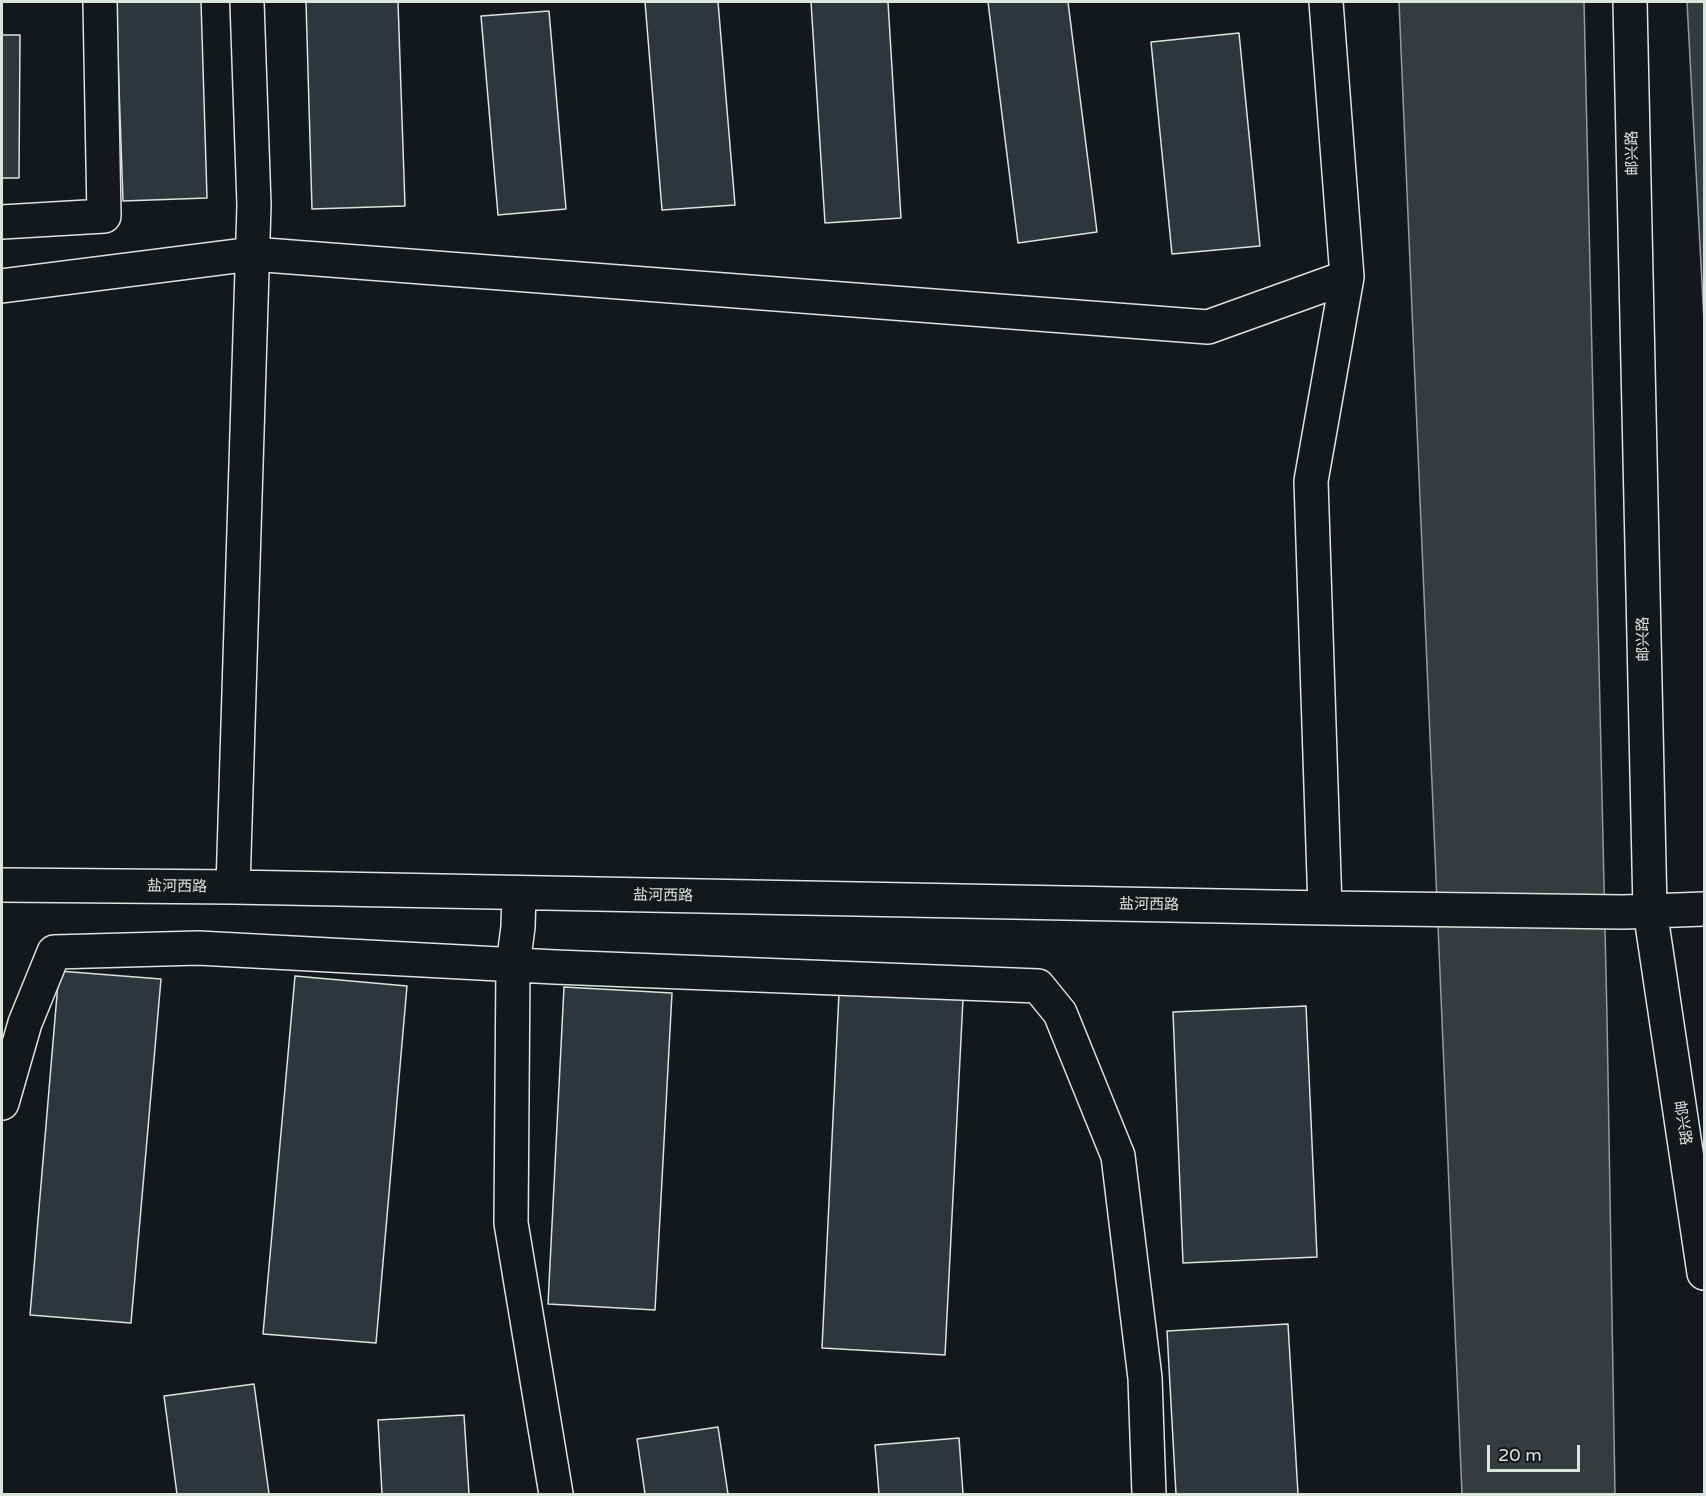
<!DOCTYPE html>
<html>
<head>
<meta charset="utf-8">
<style>
  body { margin:0 }
  #map { position:relative; width:1706px; height:1496px; overflow:hidden; background:#14181c; font-family:"Varela Round",sans-serif }
  canvas { display:block }
  .frame { position:absolute; inset:0; border:3px solid #d8e6dc; pointer-events:none }
  .scale { position:absolute; left:1487px; top:1445px; width:93px; height:27px; box-sizing:border-box; border:3px solid #d8e6dc; border-top:0; padding-left:8px; font-size:18px; line-height:21px; white-space:nowrap; color:#d8e6dc; -webkit-text-stroke:4px #14181c; paint-order:stroke }
</style>
</head>
<body>
<div id="map">
<canvas width="1706" height="1496"></canvas>
<div class="frame"></div>
<div class="scale">20 m</div>
</div>
<script>
const g = document.querySelector('canvas').getContext('2d');
g.lineJoin = 'round';
function fillPath(path, color) { g.fillStyle = color; g.fill(path, 'evenodd'); }
const toPath = rows => new Path2D(rows.map(r => 'M' + r).join(''));
function stroke(path, color, width, dash) { g.strokeStyle = color; g.lineWidth = width; g.lineCap = dash ? 'butt' : 'round'; g.setLineDash(dash || []); g.stroke(path); }
function write(font, color, halo, rows, align = 'center') {
  g.font = font + ' "Varela Round","Noto Sans SC",sans-serif'; g.lineWidth = 4.5; g.setLineDash([]); g.textBaseline = 'middle'; g.strokeStyle = halo; g.fillStyle = color; for (const [text, x, y, turn = 0] of rows) {
    g.save(); g.translate(x, y); g.rotate((+turn || 0) * Math.PI / 180); g.textAlign = isNaN(turn) ? turn : align; if (halo) g.strokeText(text, 0, 0); g.fillText(text, 0, 0); g.restore();
  }
}
const water = toPath([
  [1399,2,1584,2,1607,1017,1615,1494,1462,1494,1399,2],
  [1687,2,1704,2,1704,321,1687,2]
]);
const building = toPath([
  [116,2,201,2,207,198,123,201,116,2],
  [306,2,398,2,405,206,312,209,306,2],
  [645,2,718,2,735,205,662,210,645,2],
  [811,2,888,2,901,218,825,223,811,2],
  [988,2,1068,2,1097,232,1018,243,988,2],
  [549,11,566,209,498,215,481,16,549,11],
  [1239,33,1260,246,1172,254,1151,42,1239,33],
  [2,35,20,35,19,178,2,178,2,35],
  [59,971,161,979,131,1323,30,1315,59,971],
  [295,976,407,986,376,1343,263,1334,295,976],
  [564,987,672,993,655,1310,548,1304,564,987],
  [839,993,963,999,945,1355,822,1348,839,993],
  [1306,1006,1317,1257,1183,1263,1173,1012,1306,1006],
  [1288,1324,1298,1494,1176,1494,1167,1331,1288,1324],
  [254,1384,269,1494,177,1494,164,1396,254,1384],
  [464,1415,469,1494,382,1494,378,1420,464,1415],
  [718,1427,728,1494,645,1494,637,1439,718,1427],
  [959,1438,963,1494,879,1494,875,1445,959,1438]
]);
const minor = toPath([
  [1630,2,1650,910,1704,1273],
  [2,222,104,216,100,2],
  [2,286,252,254,1208,327,1347,277],
  [2,885,233,887,1325,908,1623,912,1704,909],
  [233,887,254,205,247,2],
  [519,893,518,927,513,965,511,1223,556,1494],
  [1325,908,1311,481,1347,277,1326,2],
  [2,1103,25,1023,54,952,198,948,555,967,1038,986,1060,1013,1118,1156,1145,1378,1149,1494]
]);
const streetNames = [
  ["邮兴路",1633,153,-91],
  ["邮兴路",1644,639,-91],
  ["盐河西路",177,887,1],
  ["盐河西路",663,896,1],
  ["盐河西路",1149,905,1],
  ["邮兴路",1682,1123,81]
];
fillPath(water, '#363b3e');
stroke(water, '#939e99', 1.5);
fillPath(building, '#2c363c');
stroke(building, '#d8e6dc', 1.5);
stroke(minor, '#d8e6dc', 36);
stroke(minor, '#14181c', 33);
write('15px', '#d8e6dc', '#14181c', streetNames);
</script>
</body>
</html>
